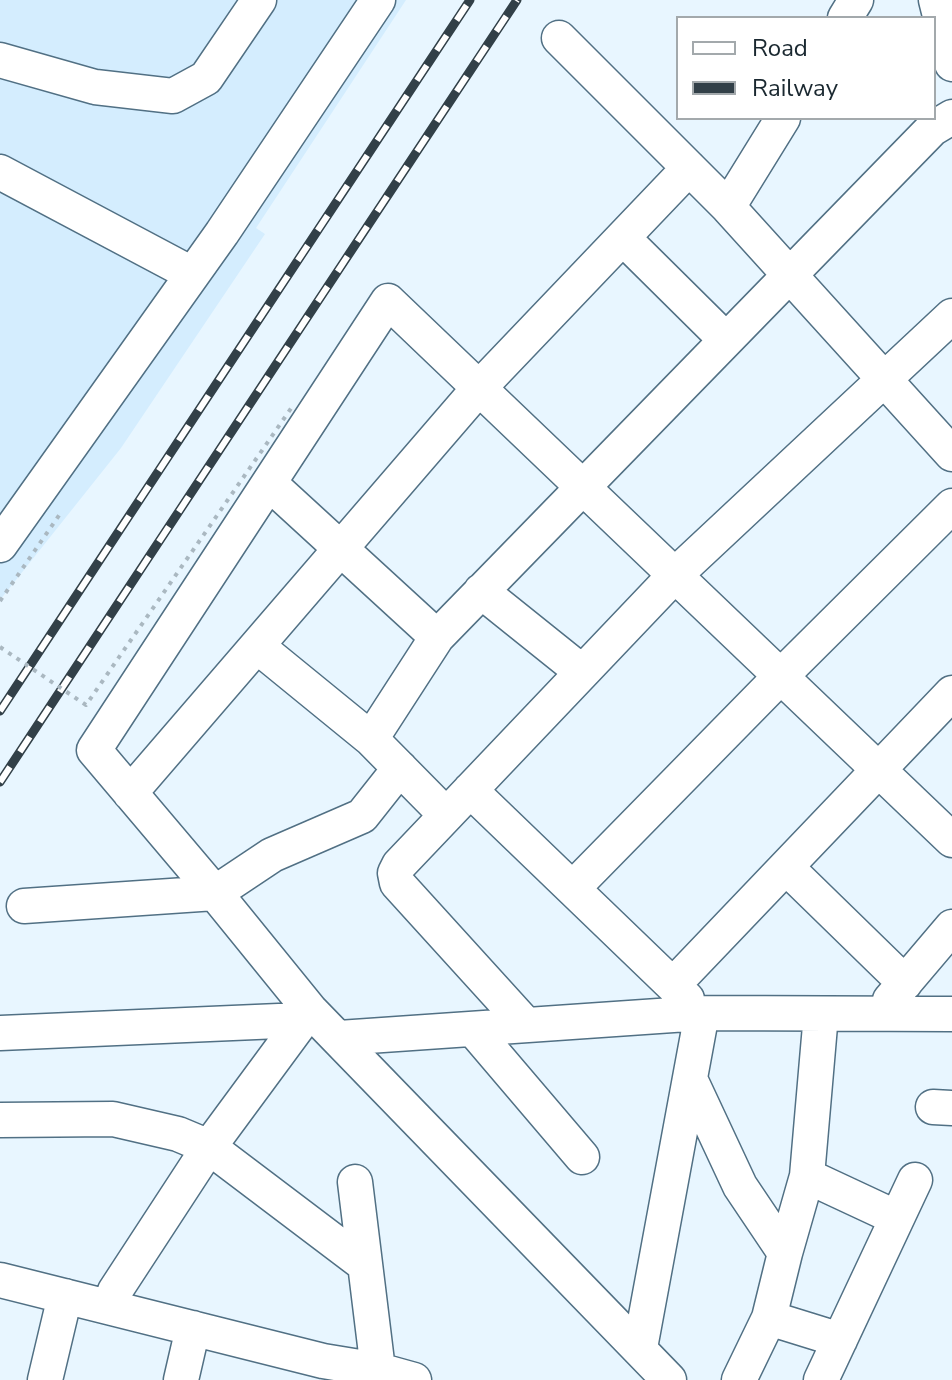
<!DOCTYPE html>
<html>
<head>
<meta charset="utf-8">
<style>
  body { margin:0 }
  #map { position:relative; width:952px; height:1380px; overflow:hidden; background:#e8f6ff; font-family:"Nunito Sans",sans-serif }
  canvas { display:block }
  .legend { position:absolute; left:676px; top:16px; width:260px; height:104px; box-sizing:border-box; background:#fff; border:2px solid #a3a9ac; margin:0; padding:10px 14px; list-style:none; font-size:24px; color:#1a2830 }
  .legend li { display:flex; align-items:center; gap:16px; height:40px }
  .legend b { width:40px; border:2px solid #a3a9ac }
</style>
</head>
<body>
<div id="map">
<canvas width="952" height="1380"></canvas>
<ul class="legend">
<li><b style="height:10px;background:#fff"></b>Road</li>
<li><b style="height:10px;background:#324048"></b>Railway</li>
</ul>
</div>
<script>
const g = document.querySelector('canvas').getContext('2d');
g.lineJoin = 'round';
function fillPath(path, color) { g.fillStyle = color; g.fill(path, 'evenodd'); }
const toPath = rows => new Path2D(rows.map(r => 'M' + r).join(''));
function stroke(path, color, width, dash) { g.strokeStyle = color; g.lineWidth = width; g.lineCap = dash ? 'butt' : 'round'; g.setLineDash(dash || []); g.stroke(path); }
const built = toPath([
  [0,0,406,0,256,228,265,234,121,448,0,600]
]);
const path = toPath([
  [0,601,60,514]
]);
const minor = toPath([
  [936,0,952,64],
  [845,18,856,0],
  [559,38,728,207,952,454],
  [0,60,95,87,173,96,206,78,259,0],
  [0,172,192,274],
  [728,207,783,118],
  [623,238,726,340],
  [269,483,437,637],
  [0,545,222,233,378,0],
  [481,591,582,672],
  [257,646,371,739,446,815],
  [371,739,437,637,932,129,952,117],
  [470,790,687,999],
  [130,793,479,388,689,168],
  [786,867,905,983],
  [574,887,781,676,952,506],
  [24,906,215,893,272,855,362,816,400,768],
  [673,985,952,693],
  [890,1000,952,927],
  [526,1025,397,883,395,873,399,865,675,575,952,316],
  [473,1029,582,1157],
  [0,1033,302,1020],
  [339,1038,702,1013,952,1014],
  [690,1079,740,1186,785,1253],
  [933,1107,952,1108],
  [0,1120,113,1119,178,1134,209,1147,365,1265],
  [807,1176,897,1218],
  [355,1182,378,1370],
  [0,1280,323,1361,378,1370,414,1380],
  [110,1307,115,1291,209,1147,310,1010],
  [769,1318,840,1340],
  [640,1348,702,1013],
  [45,1380,65,1296],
  [181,1380,193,1328],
  [669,1380,310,1010,215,893,94,750,388,301,952,840],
  [739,1380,769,1318,785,1253,807,1176,821,1014],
  [821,1380,915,1180]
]);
const rail = toPath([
  [0,711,470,0],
  [0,782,517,0]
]);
const pathBridge = toPath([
  [0,647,86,705,292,407]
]);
fillPath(built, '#d4edfe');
stroke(minor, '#517084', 37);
stroke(path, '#aab8c1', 4, [4, 6]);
stroke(minor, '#fff', 34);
stroke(rail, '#324048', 9);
stroke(rail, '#fff', 6, [18]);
stroke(pathBridge, '#aab8c1', 4, [4, 6]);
</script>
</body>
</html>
